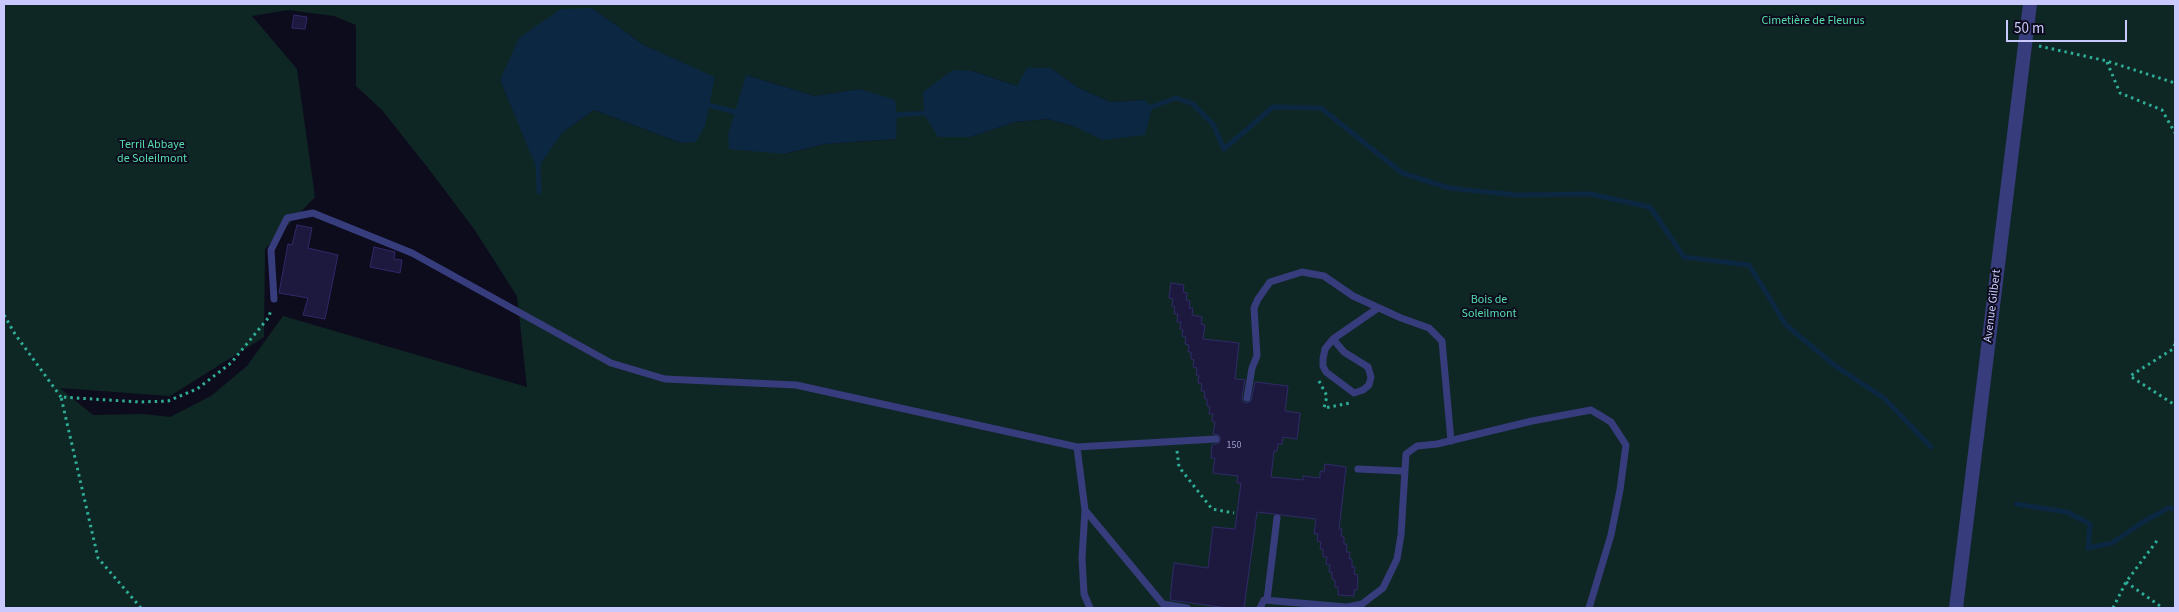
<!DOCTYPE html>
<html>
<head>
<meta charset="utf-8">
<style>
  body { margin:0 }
  #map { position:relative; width:2179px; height:612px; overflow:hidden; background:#0d0c1d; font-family:"Source Sans 3",sans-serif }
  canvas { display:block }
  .frame { position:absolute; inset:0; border:5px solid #c9c9fe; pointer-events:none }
  .scale { position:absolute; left:2006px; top:20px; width:121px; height:22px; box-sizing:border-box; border:2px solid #c9c9fe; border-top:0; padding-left:6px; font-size:15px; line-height:18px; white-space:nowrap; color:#c9c9fe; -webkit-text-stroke:4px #0d0c1d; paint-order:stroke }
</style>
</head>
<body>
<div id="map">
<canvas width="2179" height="612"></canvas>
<div class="frame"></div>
<div class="scale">50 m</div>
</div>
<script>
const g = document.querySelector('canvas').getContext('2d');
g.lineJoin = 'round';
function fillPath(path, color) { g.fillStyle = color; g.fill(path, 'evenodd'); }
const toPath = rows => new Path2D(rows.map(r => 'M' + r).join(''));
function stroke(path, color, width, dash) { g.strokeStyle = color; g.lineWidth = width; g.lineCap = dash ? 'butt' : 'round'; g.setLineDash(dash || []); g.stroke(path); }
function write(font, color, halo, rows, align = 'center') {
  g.font = font + ' "Source Sans 3",sans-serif'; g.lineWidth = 4; g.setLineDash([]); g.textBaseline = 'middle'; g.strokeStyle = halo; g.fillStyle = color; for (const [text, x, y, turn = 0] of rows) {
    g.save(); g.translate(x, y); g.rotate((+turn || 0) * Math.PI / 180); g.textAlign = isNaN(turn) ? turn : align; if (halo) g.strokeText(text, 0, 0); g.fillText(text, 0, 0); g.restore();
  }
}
const green = toPath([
  [4,4,2175,4,2175,608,4,608],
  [592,8,644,45,715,78,681,143,594,110,562,133,516,118,500,80],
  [288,10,334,16,356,25,356,86,382,110,428,168,474,229,517,296,527,387,283,316,247,366,211,396,170,417,143,414,93,415,60,388,170,396,264,337,265,249,315,197,297,69,252,16],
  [1051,68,1079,88,1111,102,1145,100,1073,126,1048,119,1015,122,970,137,973,71,1017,86],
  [746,75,815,96,860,89,895,139,825,144,784,154]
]);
const water = toPath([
  [592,8,644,45,715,77,705,126,696,142,681,143,594,110,562,133,537,169,500,80,519,38,561,9],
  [1027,68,1051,68,1079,88,1111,102,1145,100,1152,108,1145,135,1103,140,1073,126,1048,119,1015,122,970,137,938,137,924,114,923,92,953,70,973,71,1017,86],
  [746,75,815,96,860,89,895,100,897,115,896,139,825,144,784,154,729,149,728,135]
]);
const stream = toPath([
  [704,104,740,113],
  [1146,109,1176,98,1193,104,1213,124,1224,149,1273,107,1321,108,1402,173,1449,188,1516,195,1590,194,1650,207,1684,257,1749,265,1786,325,1834,365,1884,398,1931,447],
  [892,115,929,113],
  [538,163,539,192],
  [2016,504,2067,512,2090,524,2088,548,2112,543,2143,522,2168,508,2175,509]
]);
const building = toPath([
  [294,15,307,17,305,29,292,28,294,15],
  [297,225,312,228,308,248,338,255,325,319,303,315,308,298,279,293,288,244,292,245,297,225],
  [374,247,395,252,394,259,402,260,400,273,370,267,374,247],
  [1171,283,1184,285,1183,292,1187,293,1186,300,1190,301,1189,308,1193,308,1192,315,1202,317,1201,324,1205,325,1203,339,1239,343,1235,379,1245,380,1242,397,1243,402,1247,403,1251,401,1255,382,1288,386,1285,411,1300,413,1297,439,1283,437,1282,444,1278,444,1277,451,1274,451,1271,477,1303,480,1303,476,1320,478,1320,471,1324,472,1325,464,1346,467,1339,529,1342,529,1341,536,1344,537,1344,544,1347,544,1346,552,1350,552,1349,559,1352,559,1352,567,1355,567,1354,574,1358,575,1357,590,1354,590,1354,596,1338,595,1338,587,1335,587,1335,580,1332,579,1332,572,1329,572,1330,565,1326,564,1327,557,1323,557,1323,549,1320,549,1321,542,1317,541,1318,534,1314,534,1316,519,1257,512,1244,608,1227,608,1170,600,1174,563,1208,568,1213,527,1235,529,1241,483,1237,483,1238,476,1213,473,1215,458,1211,458,1212,445,1219,443,1221,438,1219,435,1213,434,1215,422,1212,421,1213,414,1209,414,1210,406,1207,406,1207,399,1204,398,1205,391,1201,391,1202,384,1198,383,1199,375,1196,375,1197,368,1193,367,1194,360,1191,359,1191,352,1188,352,1189,345,1185,344,1186,337,1182,336,1183,330,1180,329,1181,322,1177,322,1178,314,1174,314,1175,307,1172,306,1173,299,1169,298,1171,283]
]);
const path = toPath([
  [2039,46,2107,61,2175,83],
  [2107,62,2120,93,2162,110,2175,133],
  [4,315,15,334,61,397],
  [2175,344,2173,349,2130,376,2175,405],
  [1319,381,1327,396,1324,408,1350,403],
  [1177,451,1179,467,1212,509,1234,513],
  [2126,582,2163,608],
  [141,608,98,558,61,397,140,402,168,401,197,389,231,363,269,317,271,309],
  [2113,608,2126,582,2159,538]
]);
const service = toPath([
  [274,299,271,250,287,218,313,213,412,253,611,363,665,379,796,385,1077,447,1216,439],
  [1333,339,1344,352,1368,367,1371,377,1369,385,1363,390,1354,393,1326,372,1323,366,1323,359,1325,349,1333,339,1378,308],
  [1247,398,1252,368,1257,356,1254,308,1258,299,1270,282,1302,272,1324,276,1353,296,1401,318,1429,328,1442,341,1451,441],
  [1077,447,1085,510,1163,604,1187,608],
  [1358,469,1403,471],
  [1085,510,1082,558,1084,594,1090,608],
  [1267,600,1277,518],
  [1260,608,1264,600,1347,607,1362,604,1383,588,1397,559,1401,535,1406,454,1417,446,1437,444,1532,421,1591,410,1611,422,1626,445,1620,490,1611,535,1589,608]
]);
const minor = toPath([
  [1956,608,2030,4]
]);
const numberNames = [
  ["150",1234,446]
];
const parkNames = [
  ["Cimetière de Fleurus",1813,21],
  ["Terril Abbaye",152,145],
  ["de Soleilmont",152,159],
  ["Bois de",1489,300],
  ["Soleilmont",1489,314]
];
const streetNames = [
  ["Avenue Gilbert",1993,306,-83]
];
fillPath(green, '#0f2724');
fillPath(water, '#0c2741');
stroke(stream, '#0c2741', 5);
fillPath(building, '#1c183e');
stroke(building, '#302a6a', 1);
stroke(path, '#2ead97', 3, [2.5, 4]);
stroke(service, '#373c7c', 7);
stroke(minor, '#373c7c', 14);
write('10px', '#9e9dce', null, numberNames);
write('12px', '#56ddac', '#0d0c1d', parkNames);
write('12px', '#c9c9fe', '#0d0c1d', streetNames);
</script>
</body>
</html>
